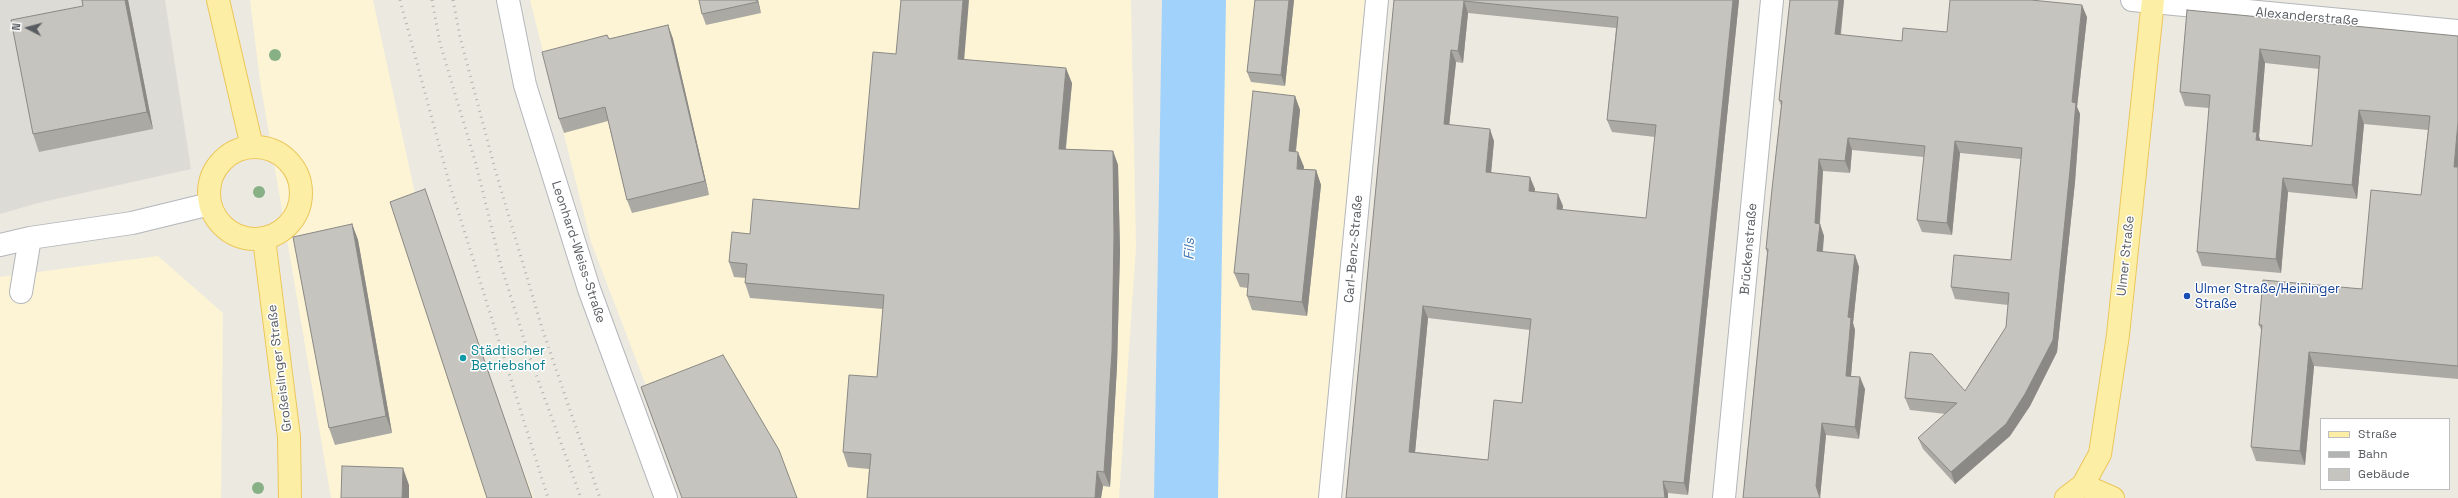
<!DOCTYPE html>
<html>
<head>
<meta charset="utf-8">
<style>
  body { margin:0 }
  #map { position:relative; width:2458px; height:498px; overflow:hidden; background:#ece9e0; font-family:"Space Grotesk",sans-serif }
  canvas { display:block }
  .legend { position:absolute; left:2320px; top:418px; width:130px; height:72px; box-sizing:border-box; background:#fff; border:1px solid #bdbec0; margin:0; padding:5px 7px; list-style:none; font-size:12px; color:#595d61 }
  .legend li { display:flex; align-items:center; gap:8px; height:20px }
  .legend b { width:20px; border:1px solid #bdbec0 }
  .north { position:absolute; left:8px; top:8px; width:40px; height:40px; -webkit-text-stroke:3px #fff; paint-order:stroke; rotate:276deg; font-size:11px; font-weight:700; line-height:16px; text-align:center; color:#595d61 }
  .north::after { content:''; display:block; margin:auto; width:14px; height:18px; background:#595d61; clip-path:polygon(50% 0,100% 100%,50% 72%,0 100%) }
</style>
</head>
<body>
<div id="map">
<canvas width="2458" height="498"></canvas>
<ul class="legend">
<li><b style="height:5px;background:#fcefa5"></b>Straße</li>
<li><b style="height:5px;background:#b2b3b3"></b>Bahn</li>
<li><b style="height:11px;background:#c6c4be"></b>Gebäude</li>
</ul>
<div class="north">N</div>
</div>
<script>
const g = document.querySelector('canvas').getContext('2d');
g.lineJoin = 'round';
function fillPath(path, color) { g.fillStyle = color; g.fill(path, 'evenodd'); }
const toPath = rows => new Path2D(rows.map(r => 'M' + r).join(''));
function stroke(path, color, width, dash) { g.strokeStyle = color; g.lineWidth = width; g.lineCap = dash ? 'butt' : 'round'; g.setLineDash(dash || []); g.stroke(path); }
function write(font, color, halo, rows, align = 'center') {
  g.font = font + ' "Space Grotesk",sans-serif'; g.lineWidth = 3; g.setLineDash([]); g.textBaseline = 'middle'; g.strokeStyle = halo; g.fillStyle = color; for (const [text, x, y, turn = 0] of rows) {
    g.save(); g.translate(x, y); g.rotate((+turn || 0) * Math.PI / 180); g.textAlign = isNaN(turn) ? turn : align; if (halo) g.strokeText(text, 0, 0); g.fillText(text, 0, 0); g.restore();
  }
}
const commercial = toPath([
  [250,0,373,0,415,194,534,498,331,498,260,81],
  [530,0,1131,0,1136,247,1119,498,689,498,591,242],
  [1219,0,1365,0,1323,498,1210,498],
  [158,256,223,313,221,498,0,498,0,277]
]);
const industrial = toPath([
  [0,0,165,0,191,169,38,203,0,214]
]);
const river = toPath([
  [1186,498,1194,0]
]);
const minor = toPath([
  [508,0,525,85,589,289,666,498],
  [2132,0,2458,31],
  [0,245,30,238],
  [21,292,30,238,132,223,210,204],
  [1330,498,1377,0],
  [1724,498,1772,0]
]);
const major = toPath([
  [218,0,252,147],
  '209 193a46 46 0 1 1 92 0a46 46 0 1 1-92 0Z',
  [264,239,289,437,290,498],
  [2083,485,2113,498],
  [2066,498,2083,485,2100,454,2118,335,2153,0]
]);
const rail = toPath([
  [400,0,449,182,548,498],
  [432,0,440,43,476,164,500,262,529,355,581,498],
  [453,0,460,37,495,169,542,328,600,498]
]);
const trees = [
  [275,55],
  [259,192],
  [258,488]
];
const wall = toPath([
  [82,0,128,0,153,129,39,152,33,134,83,6],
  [699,0,758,0,761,13,706,25,702,14],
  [1255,0,1294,0,1285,86,1251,82,1247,72],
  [1394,0,1739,0,1688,495,1668,493,1668,498,1346,498],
  [1468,13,1616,28,1607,120,1612,132,1655,137,1646,218,1562,210,1563,206,1534,192,1535,189,1491,173,1494,141,1449,125,1456,62,1463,63],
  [1428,318,1530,330,1522,403,1488,460,1415,452],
  [1790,0,1844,0,1841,35,1902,41,1947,32,2087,17,2077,107,2080,114,2075,182,2057,352,2030,406,2010,436,1955,484,1923,449,1918,438,1946,414,1910,410,1905,398,1965,391,2006,327,2008,305,1955,299,1951,287,2011,260,2021,159,1960,153,1952,235,1922,232,1917,220,1924,157,1852,150,1850,173,1823,171,1820,224,1824,236,1823,252,1855,255,1859,267,1853,323,1855,330,1851,376,1865,389,1859,439,1826,435,1820,497,1743,498,1767,253,1766,249,1781,106,1779,100],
  [2187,10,2458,36,2458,379,2314,366,2305,465,2256,461,2251,447,2262,332,2259,325,2362,289,2421,195,2428,130,2364,124,2357,199,2288,192,2281,273,2202,266,2197,252,2209,108,2185,106,2180,92],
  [2265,63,2319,69,2312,146,2260,141,2259,136],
  [668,25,673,39,709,195,632,213,627,200,608,121,564,133,559,119,607,35,609,39],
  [964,59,1072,83,1066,149,1113,151,1118,165,1120,251,1117,366,1110,487,1103,486,1101,498,867,498,869,469,848,467,843,452,877,377,883,309,750,298,745,283,746,278,734,277,729,262,750,234,859,209],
  [1295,96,1300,110,1296,152,1304,167,1303,169,1316,170,1321,185,1307,316,1252,310,1247,296,1248,288,1240,287,1234,273],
  [352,224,358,240,392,433,335,445,329,428]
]);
const shadedWall = toPath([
  [125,0,128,0,153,129,147,112],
  [757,0,758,0,761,13],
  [963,0,969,0,963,74,958,59],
  [1289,0,1294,0,1285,86,1281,75],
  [1733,0,1739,0,1688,495,1684,483],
  [1839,0,1844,0,1839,46,1835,34],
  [1464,1,1468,13,1463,63,1458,51],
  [2082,5,2087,17,2077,107,2080,114,2075,182,2057,352,2030,406,2010,436,1955,484,1951,472,2006,424,2072,102],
  [668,25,673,39,709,195,705,181],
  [2260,49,2265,63,2259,136,2262,146,2261,154,2253,132],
  [1451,50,1456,62,1448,136,1444,124],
  [1066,68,1072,83,1064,163,1059,149],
  [1295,96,1300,110,1294,166,1289,151],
  [2359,110,2364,124,2357,199,2352,185],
  [2458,122,2458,179,2454,167],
  [1490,129,1494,141,1490,184,1486,172],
  [1848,138,1852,150,1850,173,1845,161],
  [1955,141,1960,153,1952,235,1947,223],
  [1113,151,1118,165,1120,251,1117,366,1110,487,1104,472],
  [1298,152,1304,167,1302,183,1297,169],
  [1819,159,1823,171,1819,230,1820,224,1824,236,1821,263,1817,251,1815,223],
  [1316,170,1321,185,1307,316,1302,302],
  [1530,177,1535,189,1533,203,1529,191],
  [2283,178,2288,192,2281,273,2276,259],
  [1558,194,1563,206,1561,221,1557,209],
  [352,224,358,240,392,433,386,416],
  [1855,255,1859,267,1853,323,1855,330,1850,387,1846,376,1848,317],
  [1423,306,1428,318,1414,463,1409,452],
  [2309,352,2314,366,2305,465,2300,451],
  [1860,377,1865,389,1859,439,1855,427],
  [1822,423,1826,435,1820,498,1816,486],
  [403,468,409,485,409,498,402,498],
  [1097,471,1103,486,1101,498,1095,498],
  [1663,481,1668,493,1668,498,1665,498]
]);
const building = toPath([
  [82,0,125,0,147,112,33,134,11,20,83,6,82,0],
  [699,0,757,0,757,2,702,14,699,0],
  [901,0,963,0,958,59,1066,68,1059,149,1113,151,1114,236,1112,352,1104,472,1097,471,1095,498,867,498,871,454,843,452,849,375,877,377,884,295,745,283,747,264,729,262,732,232,750,234,753,199,859,209,873,52,896,54,901,0],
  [1255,0,1289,0,1281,75,1247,72,1255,0],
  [1394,0,1733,0,1684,483,1663,481,1665,498,1346,498,1394,0],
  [1464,1,1618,17,1607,120,1656,125,1646,218,1557,209,1558,194,1529,191,1530,177,1486,172,1490,129,1444,124,1451,50,1458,51,1464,1],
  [1423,306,1531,319,1522,403,1494,400,1488,460,1409,452,1423,306],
  [1790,0,1839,0,1835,34,1902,41,1903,28,1947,32,1950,0,2031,0,2082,5,2072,102,2076,103,2070,170,2053,340,2025,394,2006,424,1951,472,1918,438,1957,403,1905,398,1910,352,1932,354,1965,391,2006,327,2009,293,1951,287,1954,255,2011,260,2022,148,1955,141,1947,223,1917,220,1925,146,1848,138,1845,161,1819,159,1815,223,1820,224,1817,251,1855,255,1848,317,1851,318,1846,376,1860,377,1855,427,1822,423,1816,486,1820,498,1743,498,1768,249,1766,249,1772,189,1782,101,1779,100,1790,0],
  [2187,10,2458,36,2458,122,2454,167,2458,167,2458,366,2309,352,2300,451,2251,447,2262,325,2259,325,2263,280,2362,289,2371,190,2421,195,2430,116,2359,110,2352,185,2283,178,2276,259,2197,252,2210,95,2180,92,2187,10],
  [2260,49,2320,56,2312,146,2256,140,2257,132,2253,132,2260,49],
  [668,25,705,181,627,200,605,107,559,119,542,52,607,35,609,39,668,25],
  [1253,91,1295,96,1289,151,1298,152,1297,169,1316,170,1302,302,1247,296,1249,274,1234,273,1253,91],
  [425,189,532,498,487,498,390,202,425,189],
  [352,224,386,416,329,428,293,237,352,224],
  [723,355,779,450,797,498,682,498,641,387,723,355],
  [342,466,403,468,402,498,341,498,342,466]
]);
const markers = [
  [2187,296,4,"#1a4fb4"],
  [463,358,4,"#0f9aa8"]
];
const streetNames = [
  ["Alexanderstraße",2307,17,5],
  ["Carl-Benz-Straße",1354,249,-85],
  ["Brückenstraße",1749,249,-85],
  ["Leonhard-Weiss-Straße",578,252,72],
  ["Ulmer Straße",2126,256,-84],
  ["Großeislinger Straße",280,368,-97]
];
const transitNames = [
  ["Ulmer Straße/Heininger",2195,289],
  ["Straße",2195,304]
];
const cultureNames = [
  ["Städtischer",471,351],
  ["Betriebshof",471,366]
];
const waterNames = [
  ["Fils",1190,249,-89]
];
fillPath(commercial, '#fcf4d5');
fillPath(industrial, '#dddbd5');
stroke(river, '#a1d2fc', 64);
stroke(minor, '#b3b6bb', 24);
stroke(major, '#ecc65a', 24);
stroke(minor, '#fff', 22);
stroke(major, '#fcefa5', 22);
stroke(rail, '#b2b3b3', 3, [1, 5]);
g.fillStyle = '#88b086';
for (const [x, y] of trees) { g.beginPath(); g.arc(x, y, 6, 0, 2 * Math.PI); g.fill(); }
fillPath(wall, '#aaa9a3');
fillPath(shadedWall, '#8b8985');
fillPath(building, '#c6c4be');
stroke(building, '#8b8985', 1);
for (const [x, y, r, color] of markers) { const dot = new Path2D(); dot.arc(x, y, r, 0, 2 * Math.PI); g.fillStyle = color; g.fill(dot); stroke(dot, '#fff', 1.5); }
write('13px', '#595d61', '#fff', streetNames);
write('13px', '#164399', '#fff', transitNames, 'left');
write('13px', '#0d838f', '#fff', cultureNames, 'left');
write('italic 14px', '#4278b4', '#fff', waterNames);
</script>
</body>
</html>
